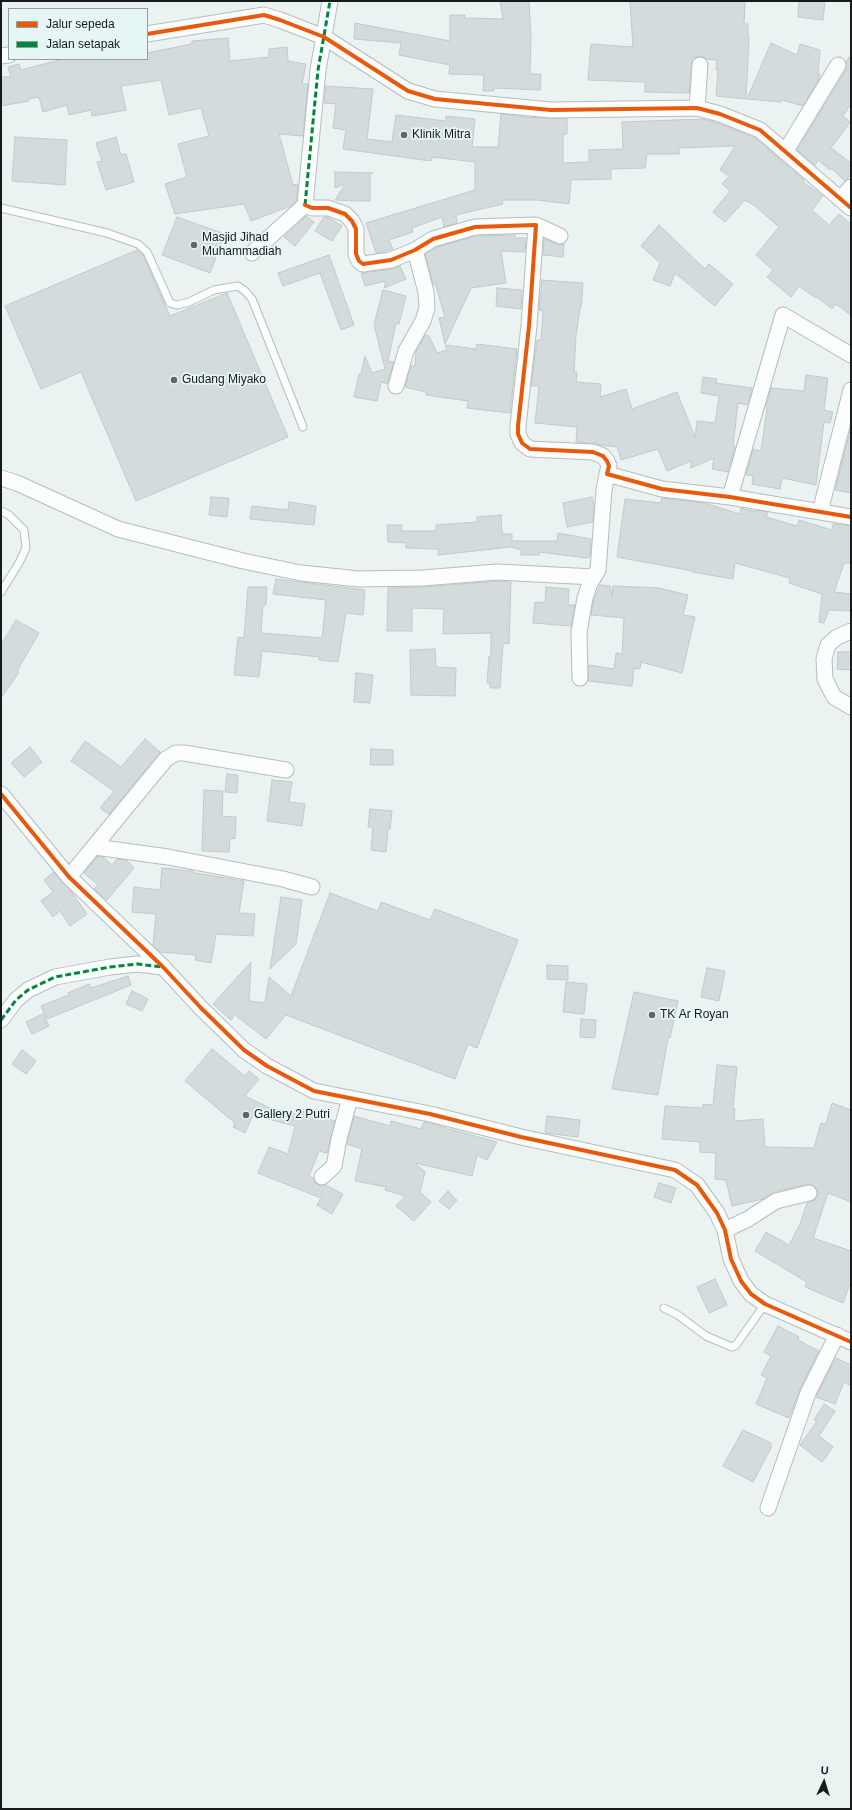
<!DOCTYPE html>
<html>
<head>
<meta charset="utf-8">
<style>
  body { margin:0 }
  #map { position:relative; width:852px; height:1810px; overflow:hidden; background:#eaf2f2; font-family:Helvetica,sans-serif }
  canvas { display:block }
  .frame { position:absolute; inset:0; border:2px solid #161b1c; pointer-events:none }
  .legend { position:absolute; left:8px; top:8px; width:140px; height:52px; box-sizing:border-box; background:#e6f6f6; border:1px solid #939e9f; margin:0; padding:5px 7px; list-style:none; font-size:12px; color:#161b1c }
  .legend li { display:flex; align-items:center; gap:8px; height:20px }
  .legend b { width:20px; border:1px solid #939e9f }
  .north { position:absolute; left:804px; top:1762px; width:40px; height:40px; -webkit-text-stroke:3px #e6f6f6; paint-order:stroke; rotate:4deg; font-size:11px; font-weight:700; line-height:16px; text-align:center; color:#161b1c }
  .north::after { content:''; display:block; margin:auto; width:14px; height:18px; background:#161b1c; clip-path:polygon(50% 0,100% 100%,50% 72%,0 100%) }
</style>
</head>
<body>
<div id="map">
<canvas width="852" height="1810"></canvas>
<div class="frame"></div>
<ul class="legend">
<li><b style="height:5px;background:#e8590c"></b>Jalur sepeda</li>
<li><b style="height:5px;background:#00873e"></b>Jalan setapak</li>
</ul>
<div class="north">U</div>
</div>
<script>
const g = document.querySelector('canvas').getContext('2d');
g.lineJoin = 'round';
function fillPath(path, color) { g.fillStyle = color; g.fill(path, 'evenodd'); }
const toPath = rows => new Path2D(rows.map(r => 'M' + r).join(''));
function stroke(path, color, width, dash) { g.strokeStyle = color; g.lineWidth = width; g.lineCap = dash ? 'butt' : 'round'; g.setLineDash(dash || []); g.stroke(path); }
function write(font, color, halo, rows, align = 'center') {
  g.font = font + ' Helvetica,sans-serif'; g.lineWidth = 3.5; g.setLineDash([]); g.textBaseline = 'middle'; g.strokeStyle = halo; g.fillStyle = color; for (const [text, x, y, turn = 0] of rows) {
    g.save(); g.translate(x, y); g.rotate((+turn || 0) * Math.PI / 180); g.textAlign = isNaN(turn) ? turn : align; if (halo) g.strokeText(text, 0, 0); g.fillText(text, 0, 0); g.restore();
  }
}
const building = toPath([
  [500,1,529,1,531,38,530,74,541,74,540,90,494,88,494,91,483,91,484,75,449,74,450,65,399,55,401,43,354,39,355,23,450,41,450,15,465,15,464,18,503,19,500,1],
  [630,1,745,1,744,24,748,24,748,38,749,38,746,99,716,96,718,70,716,70,717,60,707,59,701,56,692,58,689,93,645,92,645,82,588,80,591,44,633,47,630,1],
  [799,1,825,1,823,20,798,17,799,1],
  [228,38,230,61,269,57,269,49,287,47,288,61,306,64,302,84,308,84,303,136,279,134,293,185,298,184,296,201,291,206,251,221,244,204,175,214,165,184,187,177,178,144,209,136,201,108,169,115,161,80,121,86,126,110,105,114,92,116,91,110,69,115,67,105,43,112,39,97,28,99,29,101,1,106,1,77,11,77,8,67,19,64,21,70,63,59,147,59,147,53,192,44,192,41,228,38],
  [771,43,797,55,800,44,820,50,818,74,820,74,818,81,803,106,782,100,781,102,747,99,771,43],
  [851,55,851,104,843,116,850,122,831,148,851,163,851,175,845,181,831,168,830,170,818,160,815,165,797,150,846,70,846,62,851,55],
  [326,86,373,89,367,139,392,142,396,115,446,121,446,116,475,119,472,147,498,147,501,114,525,117,567,119,567,134,563,134,563,163,589,162,589,150,623,149,622,122,703,119,717,123,755,138,804,180,803,182,823,196,812,210,829,225,839,214,851,224,851,315,836,304,832,309,817,297,816,298,799,286,791,297,767,277,773,270,756,255,779,227,755,206,745,200,725,222,713,212,730,191,722,184,729,176,720,170,735,146,679,148,679,154,647,154,645,168,611,169,611,179,571,180,569,204,537,200,502,200,503,204,456,215,457,223,444,227,442,217,412,228,413,232,389,240,393,249,376,253,366,223,475,190,475,162,432,157,431,161,343,149,346,130,333,128,336,104,324,103,326,86],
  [15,137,67,140,65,185,12,181,15,137],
  [116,137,121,155,126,154,134,182,106,190,97,162,102,161,96,143,116,137],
  [335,172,373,173,370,174,370,201,359,201,359,199,358,201,335,200,345,184,335,188,335,172],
  [306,216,314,222,295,246,284,237,306,216],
  [177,217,225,234,210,273,162,255,177,217],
  [324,217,329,218,342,226,332,241,315,231,324,217],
  [659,225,705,269,709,264,733,284,715,306,675,273,670,286,653,280,660,263,641,246,659,225],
  [515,235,515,238,526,238,525,252,501,251,506,283,471,288,445,344,439,318,445,317,435,283,433,284,425,254,437,247,476,236,515,235],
  [544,239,557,244,564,244,563,257,543,255,544,239],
  [137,250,143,255,170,316,227,293,288,437,136,501,81,372,41,389,5,306,137,250],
  [329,255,354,325,341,330,320,273,283,286,278,273,329,255],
  [400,266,406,279,384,288,386,281,365,286,361,273,392,269,400,266],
  [542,280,583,283,581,308,580,308,576,335,574,372,577,372,576,382,601,384,600,397,626,389,632,409,677,392,695,437,697,421,715,423,719,396,701,393,703,377,717,379,716,383,752,388,748,405,738,403,733,446,735,446,728,472,712,469,714,458,691,468,691,461,667,471,658,449,621,460,617,447,576,442,577,427,535,423,539,386,531,386,537,340,541,340,543,311,539,310,542,280],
  [497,288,522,290,521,309,496,306,497,288],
  [383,290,406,296,399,324,396,323,388,361,394,362,387,384,381,382,377,401,354,397,359,374,361,374,365,356,372,373,385,369,374,325,383,290],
  [425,335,429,336,437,353,447,350,445,345,476,349,477,344,517,349,510,413,467,408,468,401,426,395,426,392,405,387,411,366,415,366,416,351,425,335],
  [806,375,828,378,824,410,833,412,830,423,824,422,816,485,782,478,780,489,752,484,753,476,746,475,753,449,761,451,767,408,766,407,771,388,804,391,806,375],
  [850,431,851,431,851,493,835,490,850,431],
  [211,497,229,498,227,517,209,515,211,497],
  [592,497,594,506,593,522,567,527,563,503,592,497],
  [662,498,704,503,740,514,741,508,756,512,756,510,768,512,766,517,797,526,799,520,832,530,833,524,851,526,851,563,844,563,834,592,851,594,851,611,829,610,824,623,819,622,822,594,789,583,790,578,735,563,733,579,692,572,693,571,617,557,625,499,661,503,662,498],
  [289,502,316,506,314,525,250,519,252,506,288,510,289,502],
  [501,515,502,534,512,534,512,541,557,541,558,533,591,539,590,557,587,558,539,552,539,555,521,555,521,550,511,547,438,555,438,549,406,548,406,543,388,542,387,525,402,525,401,531,436,531,436,525,477,522,477,517,501,515],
  [276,579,365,590,363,615,346,613,338,662,319,660,320,657,262,651,259,677,234,675,238,637,244,638,248,587,267,587,266,605,263,605,261,633,322,638,326,600,273,594,276,579],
  [497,581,511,582,509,644,503,643,500,688,490,688,490,683,487,683,489,656,491,656,491,633,443,634,444,609,412,608,412,631,387,631,388,588,424,587,497,581],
  [600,585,610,586,612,597,613,586,659,588,688,595,683,615,695,617,682,673,641,662,640,669,634,668,632,686,588,681,589,665,614,669,616,653,622,654,624,618,591,615,594,600,600,585],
  [546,587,569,589,568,605,575,605,571,626,533,623,535,602,545,603,546,587],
  [16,620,39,633,17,671,19,672,1,698,1,645,16,620],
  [435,649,436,667,456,668,455,696,411,695,410,650,435,649],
  [838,652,851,652,851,670,837,669,838,652],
  [356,673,373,675,370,703,354,702,356,673],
  [145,739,160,752,109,814,100,808,114,791,71,761,85,741,121,767,145,739],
  [30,747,42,762,24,777,11,763,30,747],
  [371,749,393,750,393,765,370,765,371,749],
  [227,774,238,775,237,793,225,792,227,774],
  [272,780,292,782,289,802,305,804,302,826,267,821,272,780],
  [204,790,223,791,222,816,236,817,235,839,230,838,229,852,202,851,204,790],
  [370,809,392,811,390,829,388,829,386,852,371,850,373,827,368,827,370,809],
  [98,856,103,857,112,865,117,859,126,860,134,868,107,900,94,889,98,885,84,873,98,856],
  [162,868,193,871,195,873,244,881,239,913,255,914,253,936,216,934,211,963,195,960,196,955,160,952,153,945,156,914,132,912,134,887,160,890,162,868],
  [54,872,71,891,87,914,70,926,60,911,53,917,41,901,53,892,44,880,54,872],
  [330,893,378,911,381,902,430,920,435,909,518,940,477,1048,468,1044,455,1079,286,1015,266,1039,235,1015,231,1020,213,1004,251,962,249,1001,265,1003,269,977,291,996,330,893],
  [281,897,302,900,296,944,270,969,281,897],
  [547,965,568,966,568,980,547,979,547,965],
  [707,968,725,971,719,1001,701,997,707,968],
  [128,976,131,985,47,1019,41,1006,69,995,68,993,89,984,91,988,128,976],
  [566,982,587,984,584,1014,563,1012,566,982],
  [132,991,148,999,142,1011,126,1004,132,991],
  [634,992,678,1001,670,1038,668,1038,658,1095,612,1089,634,992],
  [43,1014,49,1026,32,1034,26,1022,43,1014],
  [581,1019,596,1020,595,1038,580,1037,581,1019],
  [212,1049,245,1076,249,1071,259,1079,245,1096,268,1107,298,1115,299,1110,335,1121,327,1153,319,1151,309,1176,313,1178,315,1183,319,1185,326,1185,343,1194,332,1214,317,1205,321,1198,258,1173,269,1147,288,1154,295,1126,253,1115,245,1133,233,1127,235,1123,185,1081,212,1049],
  [22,1050,36,1061,26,1074,12,1064,22,1050],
  [717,1065,737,1067,733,1109,735,1109,734,1121,763,1119,765,1147,814,1148,821,1123,826,1124,832,1103,851,1110,851,1202,828,1193,813,1238,851,1251,851,1281,843,1303,805,1287,807,1282,755,1251,766,1232,789,1245,800,1224,807,1203,815,1200,817,1196,818,1191,815,1187,807,1184,774,1192,763,1199,732,1206,726,1180,715,1179,716,1153,700,1152,700,1142,662,1139,665,1106,703,1108,703,1104,713,1105,717,1065],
  [354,1116,390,1126,391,1121,421,1129,424,1122,497,1142,487,1160,477,1155,472,1176,415,1163,425,1172,420,1192,431,1202,414,1221,396,1206,405,1196,385,1190,386,1187,355,1181,362,1149,347,1144,354,1116],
  [547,1116,580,1120,578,1137,545,1133,547,1116],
  [659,1183,676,1188,671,1203,654,1197,659,1183],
  [448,1191,457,1200,449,1209,439,1201,448,1191],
  [715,1279,727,1305,709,1313,697,1287,715,1279],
  [778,1326,799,1337,798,1340,819,1351,800,1389,789,1418,756,1404,767,1378,761,1375,771,1356,764,1352,778,1326],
  [836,1358,851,1365,851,1386,844,1382,835,1404,816,1397,836,1358],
  [824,1404,835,1411,819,1436,833,1447,822,1462,800,1445,817,1421,814,1420,824,1404],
  [743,1430,771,1443,771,1448,753,1482,723,1466,743,1430]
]);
const lane = toPath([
  [1,208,107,233,138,244,147,252,170,303,177,305,189,302,214,290,238,286,245,291,252,299,303,427],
  [1,511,9,515,24,530,26,548,19,563,1,592],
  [664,1308,678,1315,706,1336,732,1347,736,1345,765,1304]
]);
const street = toPath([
  [147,34,264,15,280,20,324,37,408,91,435,99,551,110,697,108,720,114,760,130,851,208],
  [1,56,9,55],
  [697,108,700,65],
  [785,152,838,65],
  [840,199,851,187],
  [305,205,312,208,328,208,345,214,352,221,356,229,356,254,359,261,363,264,391,260,415,250,433,239,475,227,536,225,529,326,518,426,518,434,522,443,530,449,593,452,603,456,607,461,609,466,607,474,662,489,730,497,851,517],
  [536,225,560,236],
  [252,253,305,205,318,70,330,1],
  [396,386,406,351,423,321,427,308,426,292,415,250],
  [1,478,17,483,118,529,243,561,301,573,359,579,423,578,497,572,594,577],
  [730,497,783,315,851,355],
  [820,512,851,390],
  [851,631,837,637,828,645,824,659,825,679,834,697,851,707],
  [580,678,579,632,585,598,590,583,598,570,604,490,607,474],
  [1,794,69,877,163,967,201,1008,244,1050,267,1066,314,1091,430,1114,521,1137,675,1170,697,1185,717,1213,725,1230,731,1259,741,1281,751,1294,765,1304,851,1342],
  [95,847,168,857,283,879,312,887],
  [69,877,166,759,176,753,184,753,286,770],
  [1,1020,16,1000,28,990,55,977,110,967,137,964,163,967],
  [322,1177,334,1166,339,1139,350,1098],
  [725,1230,748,1219,776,1201,809,1193],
  [768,1508,808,1393,837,1335]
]);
const quiet = toPath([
  [305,205,318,70,330,1],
  [1,1020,16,1000,28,990,55,977,110,967,137,964,163,967]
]);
const cycleway = toPath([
  [147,34,264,15,280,20,324,37,408,91,435,99,551,110,697,108,720,114,760,130,851,208],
  [305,205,312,208,328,208,345,214,352,221,356,229,356,254,359,261,363,264,391,260,415,250,433,239,475,227,536,225,529,326,518,426,518,434,522,443,530,449,593,452,603,456,607,461,609,466,607,474,662,489,730,497,851,517],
  [1,794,69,877,163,967,201,1008,244,1050,267,1066,314,1091,430,1114,521,1137,675,1170,697,1185,717,1213,725,1230,731,1259,741,1281,751,1294,765,1304,851,1342]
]);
const markers = [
  [404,135,4,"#606667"],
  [194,245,4,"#606667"],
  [174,380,4,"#606667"],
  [652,1015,4,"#606667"],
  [246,1115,4,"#606667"]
];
const poiNames = [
  ["Klinik Mitra",412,135],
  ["Masjid Jihad",202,238],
  ["Muhammadiah",202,252],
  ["Gudang Miyako",182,380],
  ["TK Ar Royan",660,1015],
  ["Gallery 2 Putri",254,1115]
];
fillPath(building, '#d4dbdc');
stroke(building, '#c2c9c9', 1);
stroke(lane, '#b6bdbd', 9);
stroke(street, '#b6bdbd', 17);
stroke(lane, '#fcfdfd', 7);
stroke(street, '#fcfdfd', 15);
stroke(quiet, '#00873e', 3, [6, 3]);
stroke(cycleway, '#e8590c', 4);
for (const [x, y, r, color] of markers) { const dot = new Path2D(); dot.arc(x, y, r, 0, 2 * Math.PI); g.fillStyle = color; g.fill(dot); stroke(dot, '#e6f6f6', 1.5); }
write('12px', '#161b1c', '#e6f6f6', poiNames, 'left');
</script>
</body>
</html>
